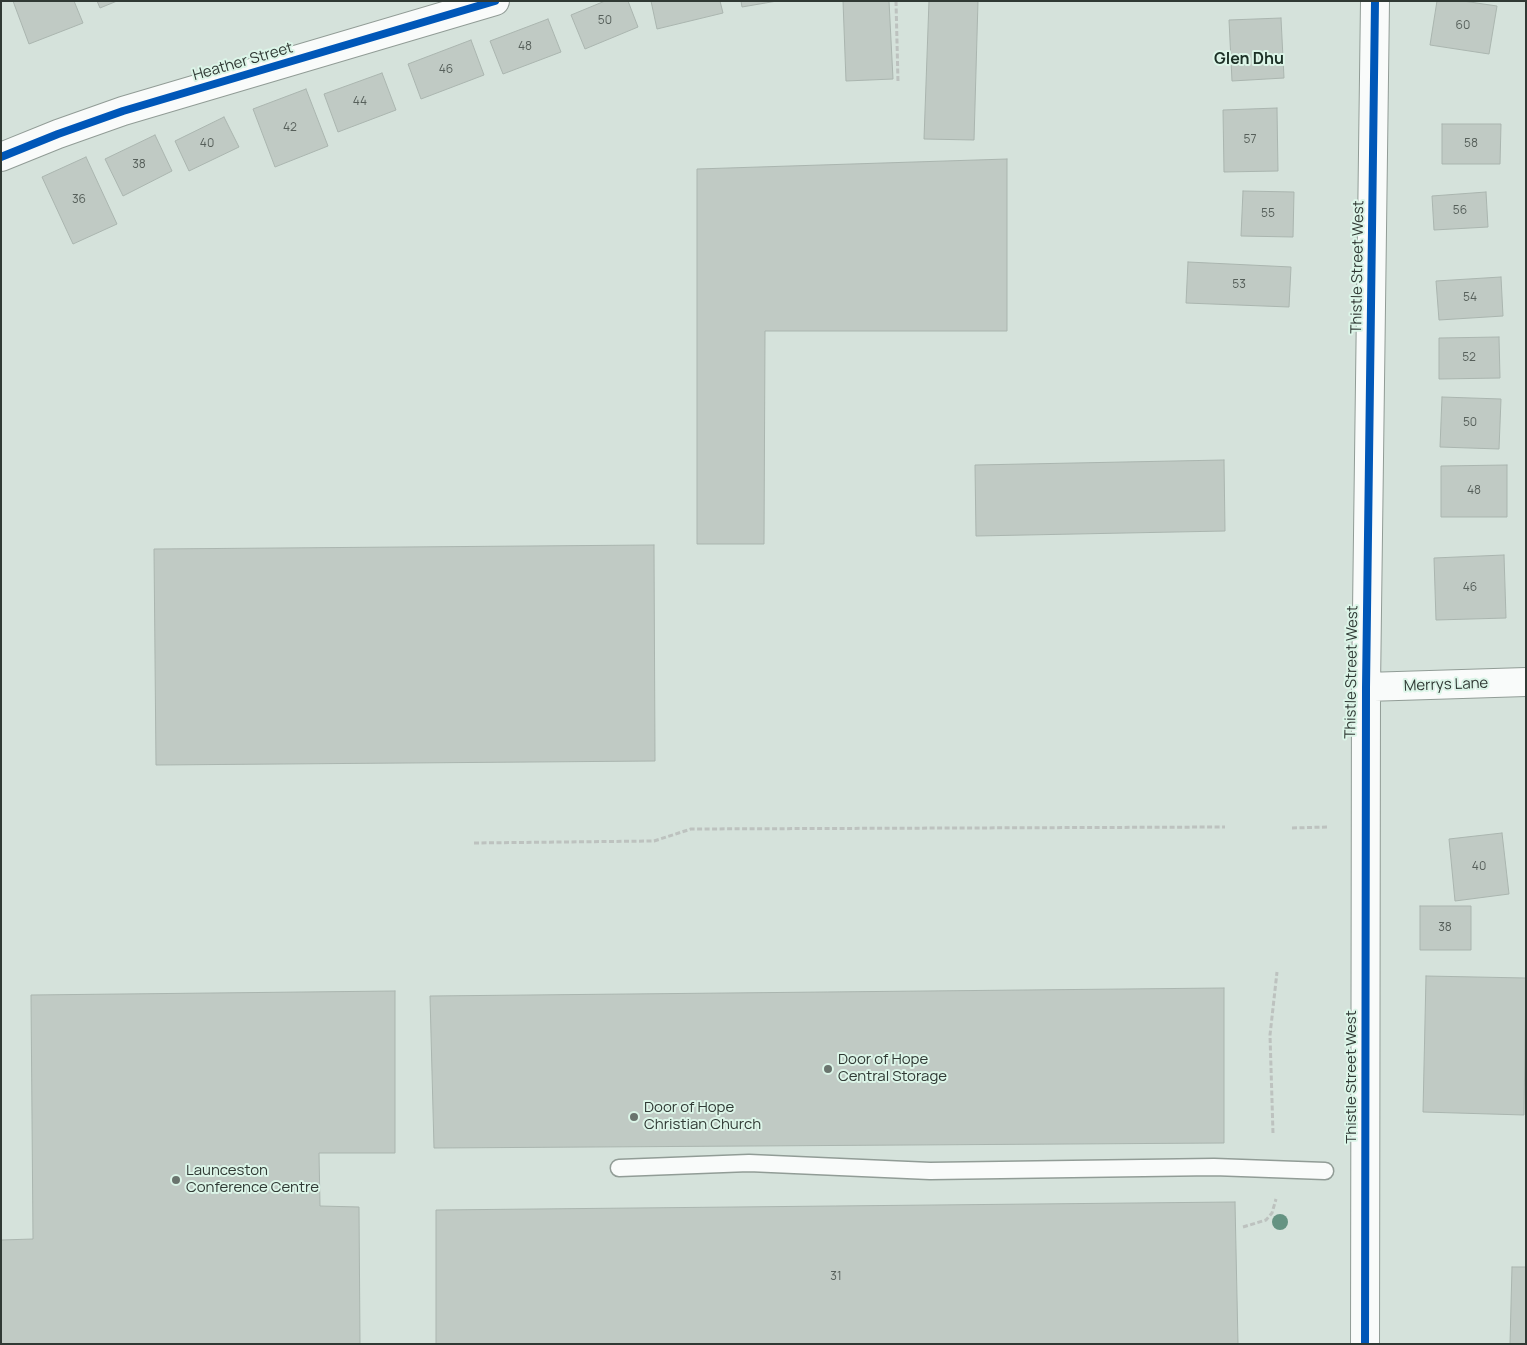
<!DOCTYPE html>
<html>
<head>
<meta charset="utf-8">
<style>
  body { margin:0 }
  #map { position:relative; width:1527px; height:1345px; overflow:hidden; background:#d5e2db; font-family:Manrope,sans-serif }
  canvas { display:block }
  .frame { position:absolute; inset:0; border:2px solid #303934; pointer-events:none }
</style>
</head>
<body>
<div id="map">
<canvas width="1527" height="1345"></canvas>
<div class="frame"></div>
</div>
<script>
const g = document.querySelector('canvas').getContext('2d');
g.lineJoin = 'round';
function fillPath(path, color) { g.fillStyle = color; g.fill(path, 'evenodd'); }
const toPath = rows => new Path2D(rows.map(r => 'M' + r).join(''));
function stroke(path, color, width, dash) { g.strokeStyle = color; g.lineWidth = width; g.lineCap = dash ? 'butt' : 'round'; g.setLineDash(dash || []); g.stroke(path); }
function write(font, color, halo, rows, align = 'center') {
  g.font = font + ' Manrope,sans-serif'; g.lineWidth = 4; g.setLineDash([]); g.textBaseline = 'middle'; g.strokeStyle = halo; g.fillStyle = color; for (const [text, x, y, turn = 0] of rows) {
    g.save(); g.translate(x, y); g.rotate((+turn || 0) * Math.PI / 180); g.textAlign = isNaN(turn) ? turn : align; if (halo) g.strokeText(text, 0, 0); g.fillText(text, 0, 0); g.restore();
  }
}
const building = toPath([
  [13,1,74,1,83,23,29,44,13,1],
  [97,1,117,1,100,8,97,1],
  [605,1,628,1,638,27,585,49,571,15,605,1],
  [651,1,720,1,723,13,657,29,651,1],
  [741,1,777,1,742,7,741,1],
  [843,1,889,1,893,79,846,81,843,1],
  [929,1,978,1,974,140,924,139,929,1],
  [1437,1,1463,1,1497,6,1489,54,1430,45,1437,1],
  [1281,18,1284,78,1232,81,1229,20,1281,18],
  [548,19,561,52,503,74,490,41,548,19],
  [471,40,484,75,421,99,408,64,471,40],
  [382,73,396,110,338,132,324,94,382,73],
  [306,89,328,146,275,167,253,109,306,89],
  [1277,108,1278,171,1224,172,1223,110,1277,108],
  [224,117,239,147,189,171,175,141,224,117],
  [1442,124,1501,124,1500,164,1442,164,1442,124],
  [155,135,172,171,123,196,105,159,155,135],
  [86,157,117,224,73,244,42,177,86,157],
  [1007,159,1007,331,765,331,764,544,697,544,697,169,1007,159],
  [1243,191,1294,192,1293,237,1241,236,1243,191],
  [1486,192,1488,227,1434,230,1432,196,1486,192],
  [1188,262,1291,267,1289,307,1186,303,1188,262],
  [1501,277,1503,316,1439,320,1436,281,1501,277],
  [1499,337,1500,378,1439,379,1439,338,1499,337],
  [1442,397,1501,399,1499,449,1440,447,1442,397],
  [1224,460,1225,531,976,536,975,465,1224,460],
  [1507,465,1507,517,1441,517,1441,466,1507,465],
  [654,545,655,761,156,765,154,549,654,545],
  [1504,555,1506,618,1436,620,1434,558,1504,555],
  [1502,833,1509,894,1455,901,1449,839,1502,833],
  [1420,906,1471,906,1471,950,1420,950,1420,906],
  [1426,976,1526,978,1524,1115,1423,1112,1426,976],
  [1224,988,1224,1143,434,1148,430,996,1224,988],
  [395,991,395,1153,319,1153,320,1206,359,1207,360,1344,1,1344,1,1240,33,1239,31,995,395,991],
  [1235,1202,1238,1344,436,1344,436,1210,1235,1202],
  [1512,1267,1526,1267,1526,1344,1510,1344,1512,1267]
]);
const path = toPath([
  [896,1,898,82],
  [1292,828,1327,827],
  [474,843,654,841,691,829,1225,827],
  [1273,1133,1270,1035,1277,972],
  [1243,1227,1266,1220,1272,1213,1276,1199]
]);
const lane = toPath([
  [619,1168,749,1163,930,1171,1214,1167,1325,1171]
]);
const street = toPath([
  [1,157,58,134,123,111,495,1],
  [1366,687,1526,682],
  [1365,1344,1366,687,1375,1]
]);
const cycleway = toPath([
  [1,157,58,134,123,111,495,1],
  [1365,1344,1366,687,1375,1]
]);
const trees = [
  [1280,1222]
];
const markers = [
  [828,1069,5,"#6a746e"],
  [634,1117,5,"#6a746e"],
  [176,1180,5,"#6a746e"]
];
const numberNames = [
  ["50",605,21],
  ["60",1463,26],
  ["48",525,47],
  ["46",446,70],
  ["44",360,102],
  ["42",290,128],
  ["57",1250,140],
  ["40",207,144],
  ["58",1471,144],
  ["38",139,165],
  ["36",79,200],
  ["56",1460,211],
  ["55",1268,214],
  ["53",1239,285],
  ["54",1470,298],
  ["52",1469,358],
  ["50",1470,423],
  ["48",1474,491],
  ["46",1470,588],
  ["40",1479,867],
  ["38",1445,928],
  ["31",836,1277]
];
const streetNames = [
  ["Heather Street",243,62,-16],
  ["Thistle Street West",1358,267,-89],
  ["Thistle Street West",1352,672,-89],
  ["Merrys Lane",1446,685,-2],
  ["Thistle Street West",1352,1077,-90]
];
const poiNames = [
  ["Door of Hope",838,1060],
  ["Central Storage",838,1077],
  ["Door of Hope",644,1108],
  ["Christian Church",644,1125],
  ["Launceston",186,1171],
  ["Conference Centre",186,1188]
];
const neighbourhoodNames = [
  ["Glen Dhu",1249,60]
];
fillPath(building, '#c0cac4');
stroke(building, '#aab5af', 1);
stroke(lane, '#919c96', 19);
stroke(street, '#919c96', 30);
stroke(path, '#bdc2bf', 3, [5, 2.5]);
stroke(lane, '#f9fbfa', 16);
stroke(street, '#f9fbfa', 28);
stroke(cycleway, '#0057b8', 8);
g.fillStyle = '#659382';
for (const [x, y] of trees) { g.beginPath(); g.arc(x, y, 8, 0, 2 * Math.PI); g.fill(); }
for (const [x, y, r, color] of markers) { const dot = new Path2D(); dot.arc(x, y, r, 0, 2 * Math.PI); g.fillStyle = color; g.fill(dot); stroke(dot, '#dcf5e8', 2); }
write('12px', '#565f5a', null, numberNames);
write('15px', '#303934', '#dcf5e8', streetNames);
write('15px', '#303934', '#dcf5e8', poiNames, 'left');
write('bold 16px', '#1c3026', '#dcf5e8', neighbourhoodNames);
</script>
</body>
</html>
